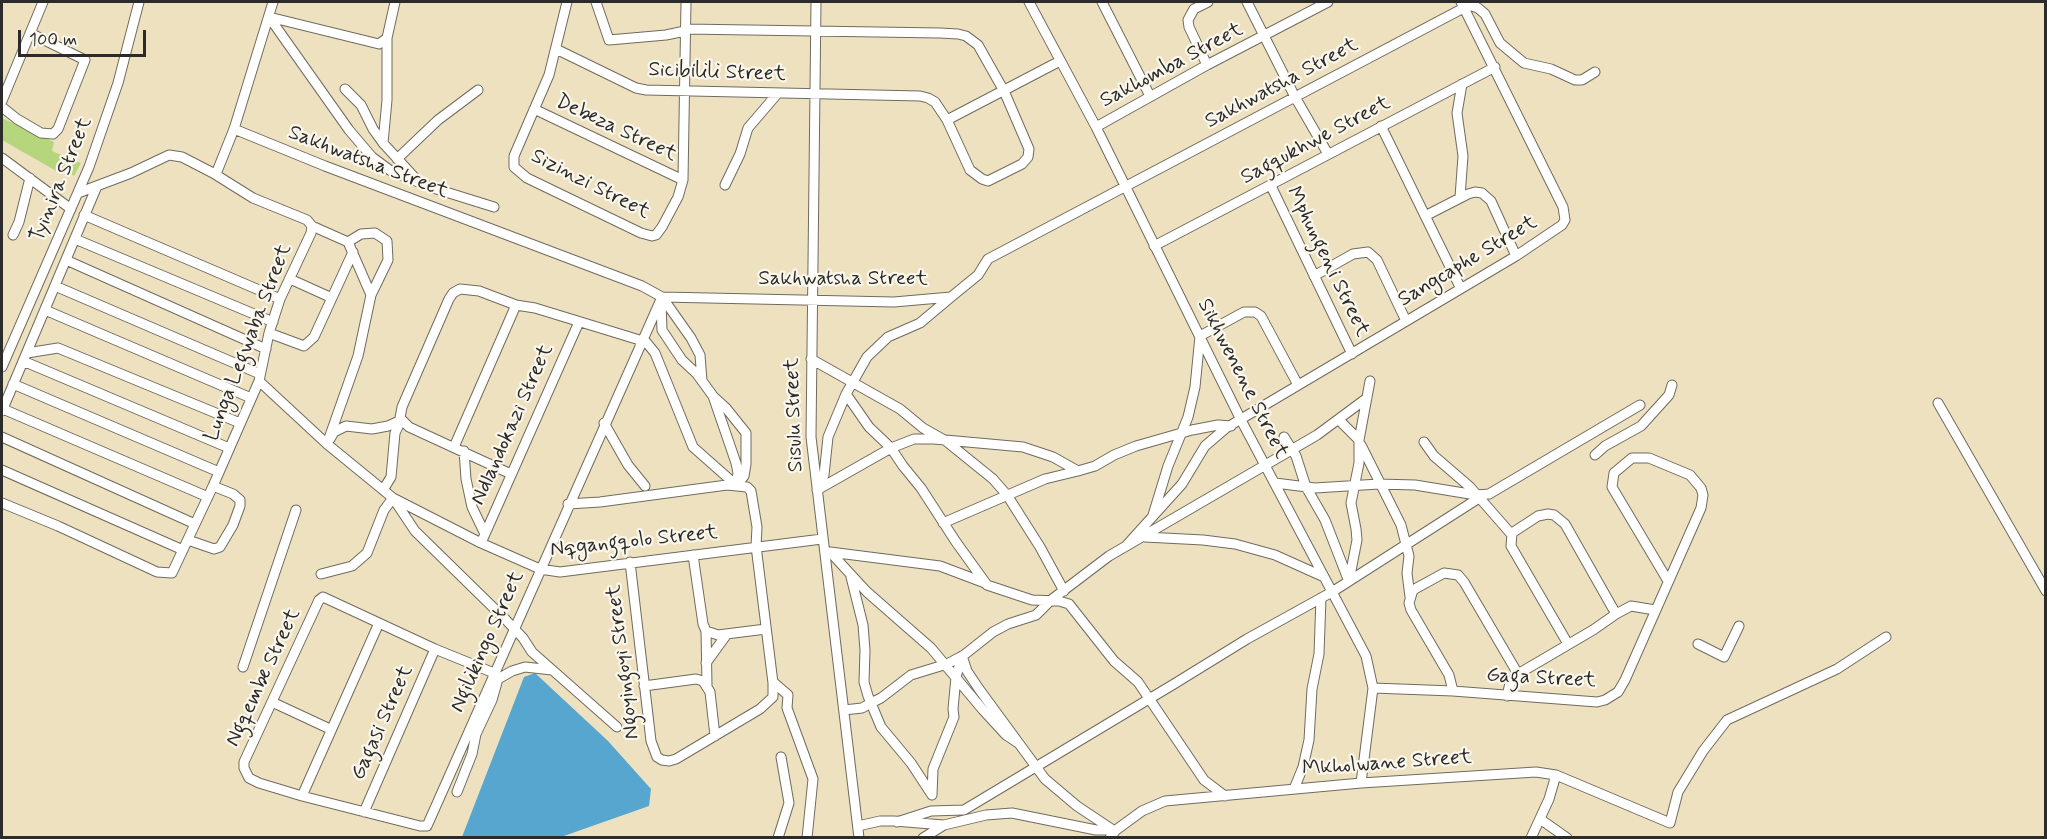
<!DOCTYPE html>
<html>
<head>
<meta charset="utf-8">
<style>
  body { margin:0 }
  #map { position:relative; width:2047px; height:839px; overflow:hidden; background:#eee1c0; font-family:Mynerve,sans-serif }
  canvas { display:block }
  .frame { position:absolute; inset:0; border:3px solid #2b2b2b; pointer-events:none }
  .scale { position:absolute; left:18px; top:30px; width:128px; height:27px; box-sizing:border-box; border:3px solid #2b2b2b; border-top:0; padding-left:8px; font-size:18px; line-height:21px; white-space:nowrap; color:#2b2b2b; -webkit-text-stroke:4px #fbf7ec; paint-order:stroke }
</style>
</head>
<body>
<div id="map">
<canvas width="2047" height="839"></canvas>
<div class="frame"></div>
<div class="scale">100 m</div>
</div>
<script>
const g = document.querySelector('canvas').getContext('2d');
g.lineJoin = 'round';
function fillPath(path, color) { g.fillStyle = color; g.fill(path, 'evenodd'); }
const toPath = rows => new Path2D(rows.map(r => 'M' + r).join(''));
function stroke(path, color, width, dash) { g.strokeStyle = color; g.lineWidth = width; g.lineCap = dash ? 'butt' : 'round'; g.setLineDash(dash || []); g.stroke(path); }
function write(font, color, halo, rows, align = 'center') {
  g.font = font + ' Mynerve,sans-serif'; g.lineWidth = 4.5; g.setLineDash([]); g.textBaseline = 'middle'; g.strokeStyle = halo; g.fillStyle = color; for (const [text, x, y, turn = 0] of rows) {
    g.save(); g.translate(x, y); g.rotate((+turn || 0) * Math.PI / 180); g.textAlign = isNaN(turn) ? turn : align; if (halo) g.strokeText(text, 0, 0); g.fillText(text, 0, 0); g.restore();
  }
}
const green = toPath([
  [2,118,54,142,52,151,81,163,74,176,67,172,58,172,2,140]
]);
const water = toPath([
  [535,673,608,741,651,789,649,806,561,837,462,837,524,677]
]);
const minor = toPath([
  [567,2,549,75,514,156,514,167,527,178,641,233,652,236,656,235,662,227,678,197,683,180,686,2],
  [596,2,609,40,666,35,685,31],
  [816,2,811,437,859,838],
  [1029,2,1096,127,1241,420,1366,656,1373,688,1361,783],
  [1102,2,1150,96],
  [1247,2,1295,97,1328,154],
  [1468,5,1478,8,1485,14,1500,43,1524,63,1551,69,1575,80,1582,80,1595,72],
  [269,17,349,130,372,157,391,171,433,188,494,207],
  [269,17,379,44,387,38,395,2],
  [556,49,636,88,646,90,920,96,928,98,935,102,947,120,970,170,982,179,988,181,1022,164,1028,157,1029,149,1004,91,978,45,966,36,958,34,940,33,686,29],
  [1207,65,1189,27,1188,20,1194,9,1208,2],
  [345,89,361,105,373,129,383,143,415,178],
  [2,101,43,2],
  [2,107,17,119,41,133,53,134,58,129,85,60,30,33],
  [534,109,683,180],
  [947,120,1060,61],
  [1381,126,1460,287],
  [1096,127,1207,65,1328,2],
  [234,129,325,166,642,286,662,297,894,302,951,297,978,275,988,259,1475,2],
  [383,143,387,100,387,38],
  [2,158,71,209],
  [397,159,438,120,478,90],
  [216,174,234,129,273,2],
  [725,185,740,154,748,128,778,93],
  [1271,186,1352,354],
  [1460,197,1463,156,1457,113,1462,84],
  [84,215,280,299],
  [1425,216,1468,194,1475,192,1482,193,1491,201,1516,256],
  [312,226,348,242,371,295,358,356,327,444],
  [13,235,19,222,30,178],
  [75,239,273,322],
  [348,242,361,234,375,233,387,241,388,260,371,295],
  [1154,246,1495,67],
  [66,260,266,349],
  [1314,276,1353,254,1368,252,1377,260,1406,321],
  [290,279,332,298],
  [55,286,260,374],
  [662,297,691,338,700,355,702,381],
  [661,302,662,330,682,360,697,374,713,396,736,463,738,473,736,485],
  [45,310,251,398],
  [269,333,304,346,314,337,353,252],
  [27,353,58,348,240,423],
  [811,359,900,409,923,428,946,441,993,479,1007,495,1040,547,1064,591],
  [23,361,229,448],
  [2,367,89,167,118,83,139,2],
  [259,381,327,444,393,498,481,543,540,569,560,572,822,539],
  [13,384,219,472],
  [846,394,869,427,891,448,903,466,921,488,956,542,987,585,1032,600,1059,601,1069,604,1114,661,1138,682,1204,780,1225,796],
  [714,397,726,408,746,433,746,464,744,476,740,481],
  [1938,403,2046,591],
  [3,409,208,497],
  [2,411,97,186],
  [1339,420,1359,440],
  [604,423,628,465,645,486],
  [2,437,195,524],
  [1284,437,1296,456,1306,487,1325,520,1348,579],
  [330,439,334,432,346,426,372,429,388,426,401,420],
  [1424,442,1434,456,1470,487,1512,535],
  [1361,445,1401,525,1409,556,1407,573,1410,597],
  [454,447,516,305],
  [464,451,466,479,472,507,485,534],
  [1595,455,1605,446,1641,426,1669,395,1672,385],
  [2,470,183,550],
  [511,474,409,427,400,418,402,407,449,299,453,293,460,289,479,291,516,305,535,308,646,342,655,353,693,447,736,485],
  [1275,483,1315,488,1379,484,1415,485,1476,495,1489,494,1640,405],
  [818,488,824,475,828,437,846,394,867,357,888,337,920,323,951,297],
  [383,490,391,477,395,433,401,420],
  [817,490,891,448,914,439,934,439,1023,447,1053,457,1078,471,1095,466,1114,455,1136,446,1192,430,1218,425,1231,426],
  [2,503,58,526,157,572,172,573,213,486,259,381,269,333,280,299,311,233,312,226,307,220,253,198,213,173,182,157,169,155,131,173,78,193],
  [568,504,600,502,727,485,747,487,751,491,757,527,756,546,773,683,773,697,760,709,676,759,669,761,662,760,657,757,651,741,630,562],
  [1153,515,1168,466,1188,417,1195,387,1200,336,1244,312,1255,312,1261,316,1298,385],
  [943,523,1045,479,1078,471],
  [1145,537,1203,540,1235,544,1275,555,1324,577],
  [188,540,214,549,220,547,233,525,240,506,240,500,233,494,213,486],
  [481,543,579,322],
  [1126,546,1182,484,1205,446,1226,428,1516,256,1562,225,1565,220,1563,207,1461,2],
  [830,552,940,566,985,583],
  [831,553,867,592,931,648,983,710,1006,735,1018,743],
  [693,555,703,624,706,631,718,635,766,629],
  [321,574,352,566,367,553,384,510,393,498,415,531,506,620,523,638,532,652,617,727],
  [851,577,863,625,865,650,864,682,868,696,881,727,911,763,932,795],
  [1349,581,1357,540,1356,529,1351,503,1359,463,1359,440,1370,381],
  [706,631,707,685],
  [1568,644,1511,546,1512,533,1538,516,1548,514,1554,515,1565,524,1616,614],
  [1698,644,1724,657,1739,626],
  [962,656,967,671,979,689,1045,779,1077,806,1113,830],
  [706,663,727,634],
  [243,667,296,510],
  [494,673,435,649,323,597,319,600,244,762,244,768,249,778,259,783,302,796,420,826,427,826,662,297],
  [773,682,788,695,787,708,813,779,807,838],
  [644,686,696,679,703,681,710,692,715,736],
  [1373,688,1453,691,1597,702,1605,700,1618,692,1625,680,1701,508,1703,495,1701,488,1690,475,1649,458,1632,458,1614,473,1612,487,1668,581],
  [1453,691,1449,675,1411,610,1409,603,1413,590,1444,573,1458,575,1464,582,1518,674],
  [1507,696,1510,683,1518,674,1593,630,1616,614,1631,606,1655,610],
  [272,702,330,729],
  [844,710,862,708,871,703,881,698,911,675,947,664,964,655,993,632,1008,624,1036,615,1051,600,1109,556,1317,435,1367,398],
  [1294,789,1303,767,1309,740,1312,689,1319,654,1321,598],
  [457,792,472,754,476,734,492,700,498,679,512,671,525,667,552,670],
  [932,795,933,769,954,717,953,709,956,677,962,656],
  [302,796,379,623],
  [364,812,435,649],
  [1540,819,1567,838],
  [897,822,931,811,964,810,1174,684,1247,639,1332,592,1479,498],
  [858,826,880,821,894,821,944,825,986,815,1012,813,1096,830,1114,830],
  [778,838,789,803,781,757],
  [923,838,944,825],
  [1110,838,1116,830,1142,811,1165,801,1361,783,1536,772,1556,775,1670,823,1678,792,1703,751,1727,720,1837,669,1886,637],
  [1531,838,1549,799,1556,775]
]);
const streetNames = [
  ["Sakhomba Street",1172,66,-28],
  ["Sicibilili Street",717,73,2],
  ["Sakhwatsha Street",1282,84,-28],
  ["Debeza Street",616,129,25],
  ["Sagqukhwe Street",1316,141,-28],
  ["Sakhwatsha Street",368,163,21],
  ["Tyinira Street",62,180,-68],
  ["Sizinzi Street",590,185,27],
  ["Mphungeni Street",1327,262,64],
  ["Sangcaphe Street",1468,262,-31],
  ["Sakhwatsha Street",843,280],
  ["Lunga Legwaba Street",249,343,-69],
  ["Sikhwenene Street",1242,379,63],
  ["Sisulu Street",795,415,-92],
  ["Ndlandokazi Street",513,425,-66],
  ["Nqgangqolo Street",634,542,-6],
  ["Ngilikingo Street",488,642,-66],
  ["Ngoyingoyi Street",624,662,-97],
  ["Ngqembe Street",264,678,-65],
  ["Gaga Street",1541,679,3],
  ["Gagasi Street",383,723,-66],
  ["Mkholwane Street",1387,764,-4]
];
fillPath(green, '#b6d67e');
fillPath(water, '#56a6d0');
stroke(minor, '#6f6b5f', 11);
stroke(minor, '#fff', 9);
write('21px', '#2b2b2b', '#fbf7ec', streetNames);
</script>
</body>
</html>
